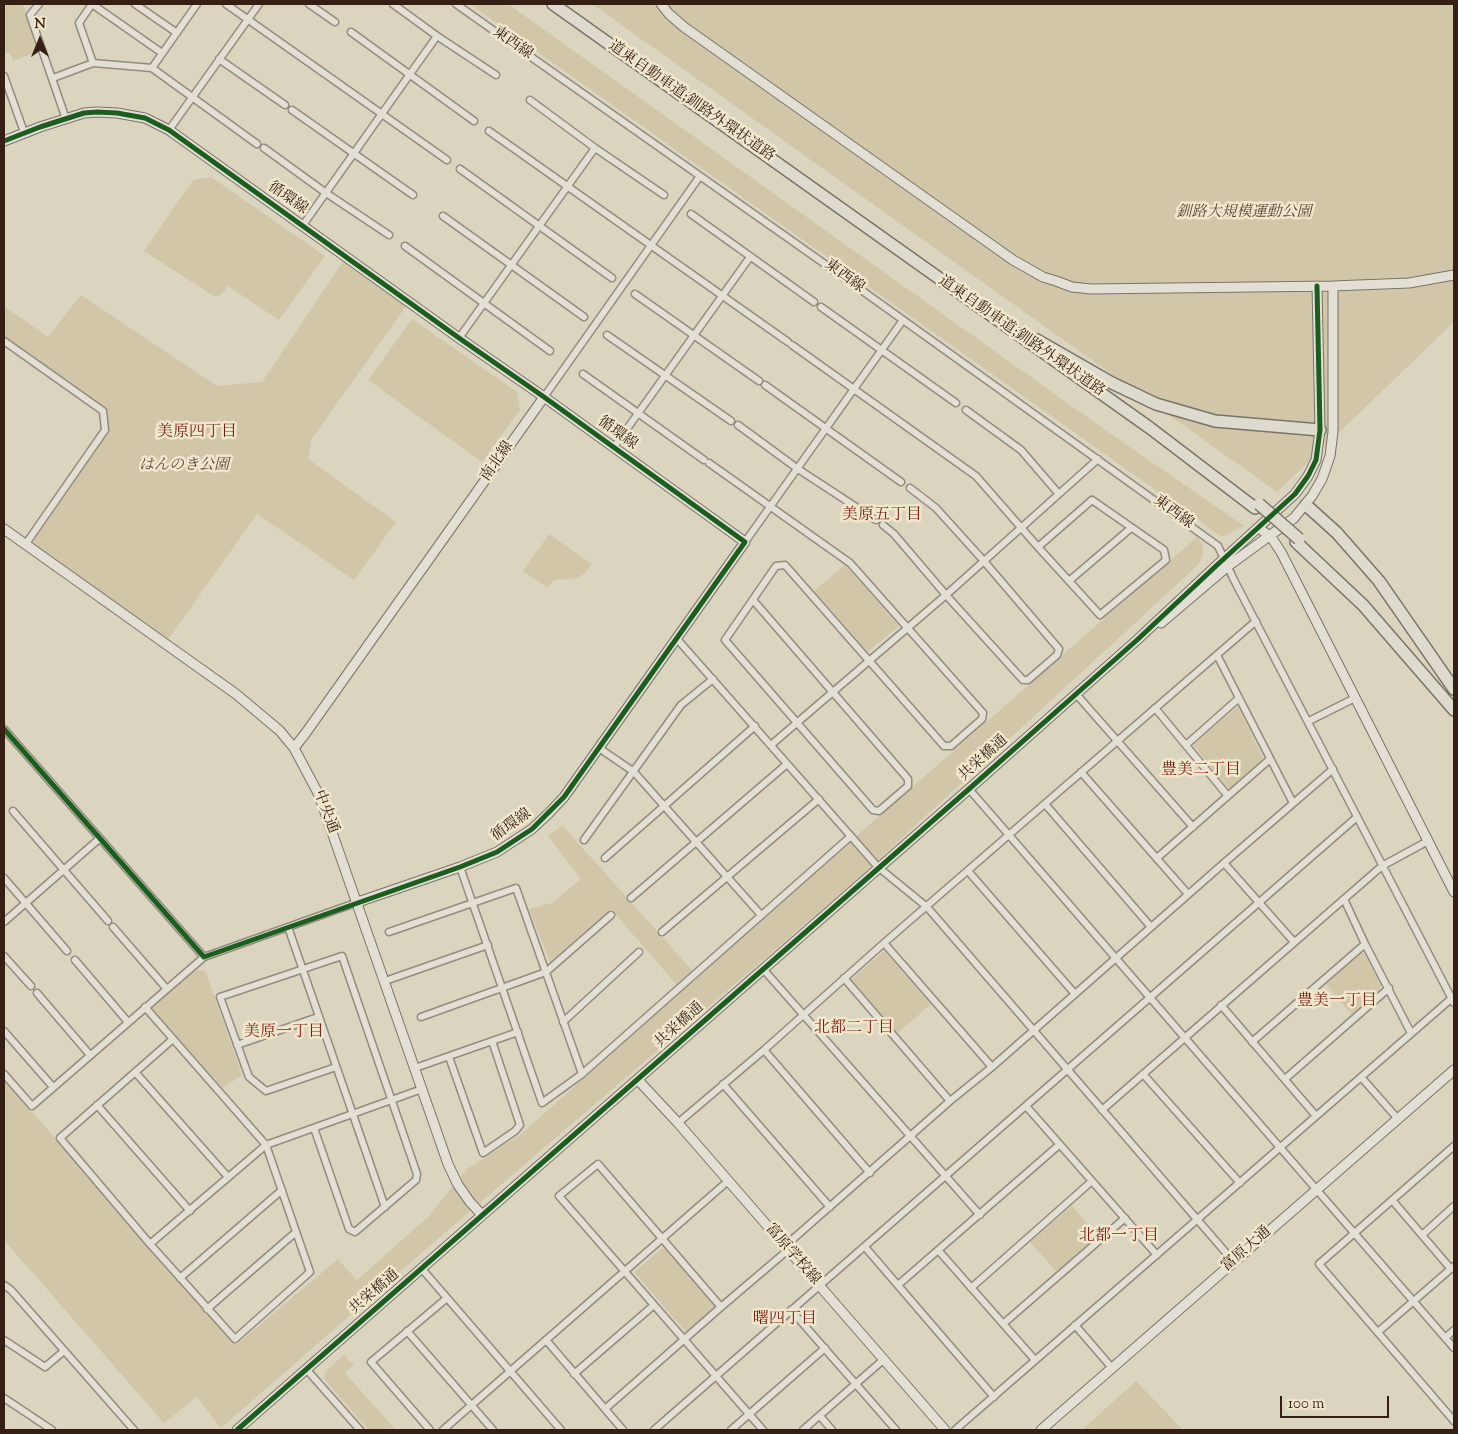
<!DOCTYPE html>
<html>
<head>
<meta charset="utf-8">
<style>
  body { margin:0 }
  #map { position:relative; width:1458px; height:1434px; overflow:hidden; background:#dbd4bf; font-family:"Sorts Mill Goudy",serif }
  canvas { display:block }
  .frame { position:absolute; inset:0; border:5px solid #351f14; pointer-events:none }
  .north { position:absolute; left:15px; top:15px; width:50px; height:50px; -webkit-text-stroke:4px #f0e7cd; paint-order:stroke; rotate:0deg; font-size:14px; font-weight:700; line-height:20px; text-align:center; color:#351f14 }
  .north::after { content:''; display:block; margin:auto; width:18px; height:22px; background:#351f14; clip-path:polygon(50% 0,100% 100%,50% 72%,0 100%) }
  .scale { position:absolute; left:1280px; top:1396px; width:109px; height:22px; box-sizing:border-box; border:2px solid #351f14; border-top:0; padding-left:6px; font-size:15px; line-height:18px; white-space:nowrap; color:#351f14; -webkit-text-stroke:4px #f0e7cd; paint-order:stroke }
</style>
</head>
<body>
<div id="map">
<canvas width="1458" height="1434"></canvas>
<div class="frame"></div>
<div class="north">N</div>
<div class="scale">100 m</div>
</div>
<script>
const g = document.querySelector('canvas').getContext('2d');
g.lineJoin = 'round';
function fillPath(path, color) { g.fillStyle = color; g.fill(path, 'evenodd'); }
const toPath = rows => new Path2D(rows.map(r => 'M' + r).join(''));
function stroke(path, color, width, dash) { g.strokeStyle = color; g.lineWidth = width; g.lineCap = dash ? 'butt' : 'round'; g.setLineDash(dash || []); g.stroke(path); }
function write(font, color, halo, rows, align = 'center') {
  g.font = font + ' "Sorts Mill Goudy","Noto Serif JP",serif'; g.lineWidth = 5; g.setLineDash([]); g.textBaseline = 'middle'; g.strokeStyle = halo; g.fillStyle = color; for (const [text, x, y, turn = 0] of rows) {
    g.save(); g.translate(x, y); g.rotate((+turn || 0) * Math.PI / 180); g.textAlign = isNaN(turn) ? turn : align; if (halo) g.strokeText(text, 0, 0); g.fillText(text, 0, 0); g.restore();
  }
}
const green = toPath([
  [4,4,23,4,39,51,13,61,10,53,4,53],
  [470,4,508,4,1101,427,1244,526,1222,537],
  [592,4,1454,4,1454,322,1277,492],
  [211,177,325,256,279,320,228,286,221,295,215,297,144,251,193,180],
  [346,257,409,302,311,440,308,459,396,522,354,580,257,514,165,644,25,545,105,430,103,411,4,341,4,306,48,337,81,295,217,386,262,382],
  [412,319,517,392,520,410,482,462,368,380],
  [549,534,592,564,584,574,577,578,557,580,553,581,548,588,523,571],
  [1197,537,1203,545,1203,555,1199,564,855,881,440,1237,221,1428,197,1397,164,1423,4,1240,4,1080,236,1345,338,1259,357,1280,428,1217,467,1169,520,1135,682,991,611,909,550,962,529,909,552,903,581,879,548,836,562,825,697,976],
  [845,565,899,626,868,652,814,591],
  [1238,706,1263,759,1229,789,1193,745],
  [884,951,931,1004,898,1033,851,980],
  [1361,953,1364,953,1381,985,1380,989,1352,1015,1326,984],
  [205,970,242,1075,223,1088,151,1008,193,971],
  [1072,1206,1098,1236,1057,1272,1030,1242],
  [664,1247,716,1307,686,1332,634,1272],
  [344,1355,354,1365,345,1373,396,1430,369,1430,324,1379,326,1371],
  [1136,1381,1183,1430,1082,1430]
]);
const street = toPath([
  [39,4,30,15,66,119],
  [135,4,177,33],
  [226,4,447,160],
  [309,4,335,22],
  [393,4,437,36,496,75],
  [456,4,839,274,1218,546,1234,580,1454,1003],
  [351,32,474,121],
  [219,59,285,105],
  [93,63,79,23,92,4,162,53],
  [152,68,197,4],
  [4,76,24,132],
  [53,78,93,63,152,68,257,144],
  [530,100,595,148,664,195],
  [292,110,413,195],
  [169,130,259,4],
  [489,131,788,342],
  [264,148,326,193,389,235],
  [460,169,612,278],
  [691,214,814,302],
  [443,216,584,317],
  [303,225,437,36],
  [405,246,550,351],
  [635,294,759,381],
  [821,307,956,403],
  [607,335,731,421],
  [459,338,595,148],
  [4,341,103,411,105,430,25,545],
  [792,345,976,476,1038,547,1100,615,1166,560,1164,550,1092,500,1038,547],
  [583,374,704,460],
  [765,385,901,482],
  [544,397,700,176],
  [966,410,1021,450,1058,493],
  [738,425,798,469,876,520],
  [614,447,750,257],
  [709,463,850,563,983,713,982,719,951,746,944,746,785,565,776,566,725,640,873,810,879,811,908,786,908,779,753,600],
  [883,525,894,534,946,595,1023,680,1028,680,1057,655,1059,649,983,560,936,508,910,488],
  [745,542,903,320],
  [1069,581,1131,528],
  [677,639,878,867,927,907,1234,1262],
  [1217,655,1293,803],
  [1076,694,1193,827],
  [1155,708,1228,796],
  [1309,721,1355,698],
  [4,729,204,957,358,902],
  [771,745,946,595,1098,459],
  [1186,745,1239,698],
  [599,748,634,772,761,915],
  [1081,772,1188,894],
  [969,789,1454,1348],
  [1045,804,1151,927],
  [13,811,108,921],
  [584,840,681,705,713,679],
  [605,858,755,726],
  [1157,858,1270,759],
  [1224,863,1294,942],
  [460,867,542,1103,582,1074,851,836],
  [968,871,1075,994],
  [4,878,67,951],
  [631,898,787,764],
  [1344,899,1365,944,1411,1033],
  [4,922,99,839],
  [113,927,166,988],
  [288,927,385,1207],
  [389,932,516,888,582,1074],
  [662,932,819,799],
  [884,943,992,1067],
  [4,956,31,986],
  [75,960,128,1022],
  [763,969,980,1215],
  [844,978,950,1101],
  [385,981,488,945],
  [37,993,90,1055],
  [1221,1005,1316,1116],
  [145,1007,266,1145,310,1272,235,1339,150,1244,60,1138,173,1039],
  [421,1017,546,972,611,915],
  [563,1022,639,952],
  [4,1031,53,1087],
  [1252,1042,1365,944],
  [237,1045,318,1017],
  [764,1050,870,1173],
  [449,1057,483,1153,515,1131,520,1125,492,1041],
  [415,1068,518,1032],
  [135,1072,228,1177],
  [4,1074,32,1106,204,957],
  [1143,1074,1240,1183],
  [1361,1077,1398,1119],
  [1285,1079,1389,988],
  [723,1084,830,1207],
  [97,1105,190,1211],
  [1026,1106,1157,1255],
  [1102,1110,1382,866,1428,841],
  [678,1123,764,1050,884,943,1256,621],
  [314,1128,349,1229,355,1232,416,1180,417,1174,342,956,220,997,249,1077,266,1091,336,1067],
  [1454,1146,1319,1264,1454,1421],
  [1392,1200,1451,1269],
  [1422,1235,1454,1206],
  [150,1244,266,1145,422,1089],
  [785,1246,950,1101,992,1067,1224,863,1333,769],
  [865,1247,994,1397],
  [938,1250,1035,1360],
  [422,1269,561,1430],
  [180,1278,282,1190],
  [4,1285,11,1290,134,1430],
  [898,1285,1059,1145],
  [971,1288,1092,1181],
  [721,1307,598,1164,559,1196,763,1430],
  [207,1309,296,1232],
  [791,1310,896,1430],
  [1003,1324,1125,1218],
  [1075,1325,1112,1368],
  [407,1331,493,1430],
  [1378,1332,1454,1266],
  [1445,1338,1454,1330],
  [4,1340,45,1367,64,1351],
  [546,1340,623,1430],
  [307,1370,360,1430],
  [574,1374,654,1305],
  [4,1398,52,1430],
  [605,1409,721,1307,788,1250],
  [820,1416,832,1430],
  [430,1430,371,1362,447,1298],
  [443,1430,728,1181],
  [654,1430,1357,817],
  [731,1430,825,1348],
  [803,1430,883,1360],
  [955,1430,1452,998]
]);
const secondary = toPath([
  [661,4,669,14,684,27,1013,260,1043,277,1056,281,1072,287,1091,289,1333,286,1409,283,1454,275],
  [4,141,40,127,84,113,97,112,117,113,145,118,169,130,459,338,544,397,745,542,564,797,549,813,532,829,497,852,460,867,358,902],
  [1259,528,1271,537,1281,552,1454,892],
  [4,529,236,694,280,731,294,748,319,795,448,1164,458,1185,470,1202,482,1215],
  [1161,623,1228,566,1294,518,1312,496,1322,479,1330,456,1333,432,1333,286],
  [294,748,305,734,544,397],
  [638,1080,678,1123,945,1430],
  [237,1430,969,789,1137,640,1216,566,1295,494,1308,476,1316,460,1320,430,1317,286],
  [1041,1430,1454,1070]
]);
const highway = toPath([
  [553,4,1150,428,1255,508],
  [1037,340,1112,383,1156,404,1215,421,1320,430],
  [1306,505,1337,533,1379,581,1454,689],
  [1296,542,1363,605,1454,710]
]);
const highwayBridge = toPath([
  [1259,504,1299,539]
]);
const cycleway = toPath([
  [4,141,40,127,84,113,97,112,117,113,145,118,169,130,459,338,544,397,745,542,564,797,532,829,497,852,460,867,204,957,4,729],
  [237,1430,969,789,1137,640,1216,566,1295,494,1308,476,1316,460,1320,430,1317,286]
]);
const streetNames = [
  ["東西線",512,44,35],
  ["道東自動車道;釧路外環状道路",691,102,35],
  ["循環線",287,199,35],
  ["東西線",844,277,36],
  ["道東自動車道;釧路外環状道路",1021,337,35],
  ["循環線",617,434,36],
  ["南北線",498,462,-55],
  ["東西線",1173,513,36],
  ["共栄橋通",984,759,-42],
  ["中央通",325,812,69],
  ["循環線",512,826,-35],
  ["共栄橋通",680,1026,-42],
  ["富原大通",1247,1250,-41],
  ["富原学校線",792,1255,49],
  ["共栄橋通",375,1293,-41]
];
const parkNames = [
  ["釧路大規模運動公園",1244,213],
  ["はんのき公園",184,466]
];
const neighbourhoodNames = [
  ["美原四丁目",197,433],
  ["美原五丁目",882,516],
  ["豊美二丁目",1201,771],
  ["豊美一丁目",1337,1002],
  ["北都二丁目",854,1029],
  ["美原一丁目",284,1033],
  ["北都一丁目",1119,1237],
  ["曙四丁目",785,1320]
];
fillPath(green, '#d2c6a9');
stroke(street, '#928b7e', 9);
stroke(secondary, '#7a7367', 11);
stroke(highway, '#7a7367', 14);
stroke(street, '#e4dfd4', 6);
stroke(secondary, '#e4dfd4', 9);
stroke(highway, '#dedacd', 11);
stroke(highwayBridge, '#7a7367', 14, []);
stroke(highwayBridge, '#dedacd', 11);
stroke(cycleway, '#1b5e20', 5);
write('15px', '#351f14', '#f0e7cd', streetNames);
write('italic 15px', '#5a4635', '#f0e7cd', parkNames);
write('16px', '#7a1f14', '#f0e7cd', neighbourhoodNames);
</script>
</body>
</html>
